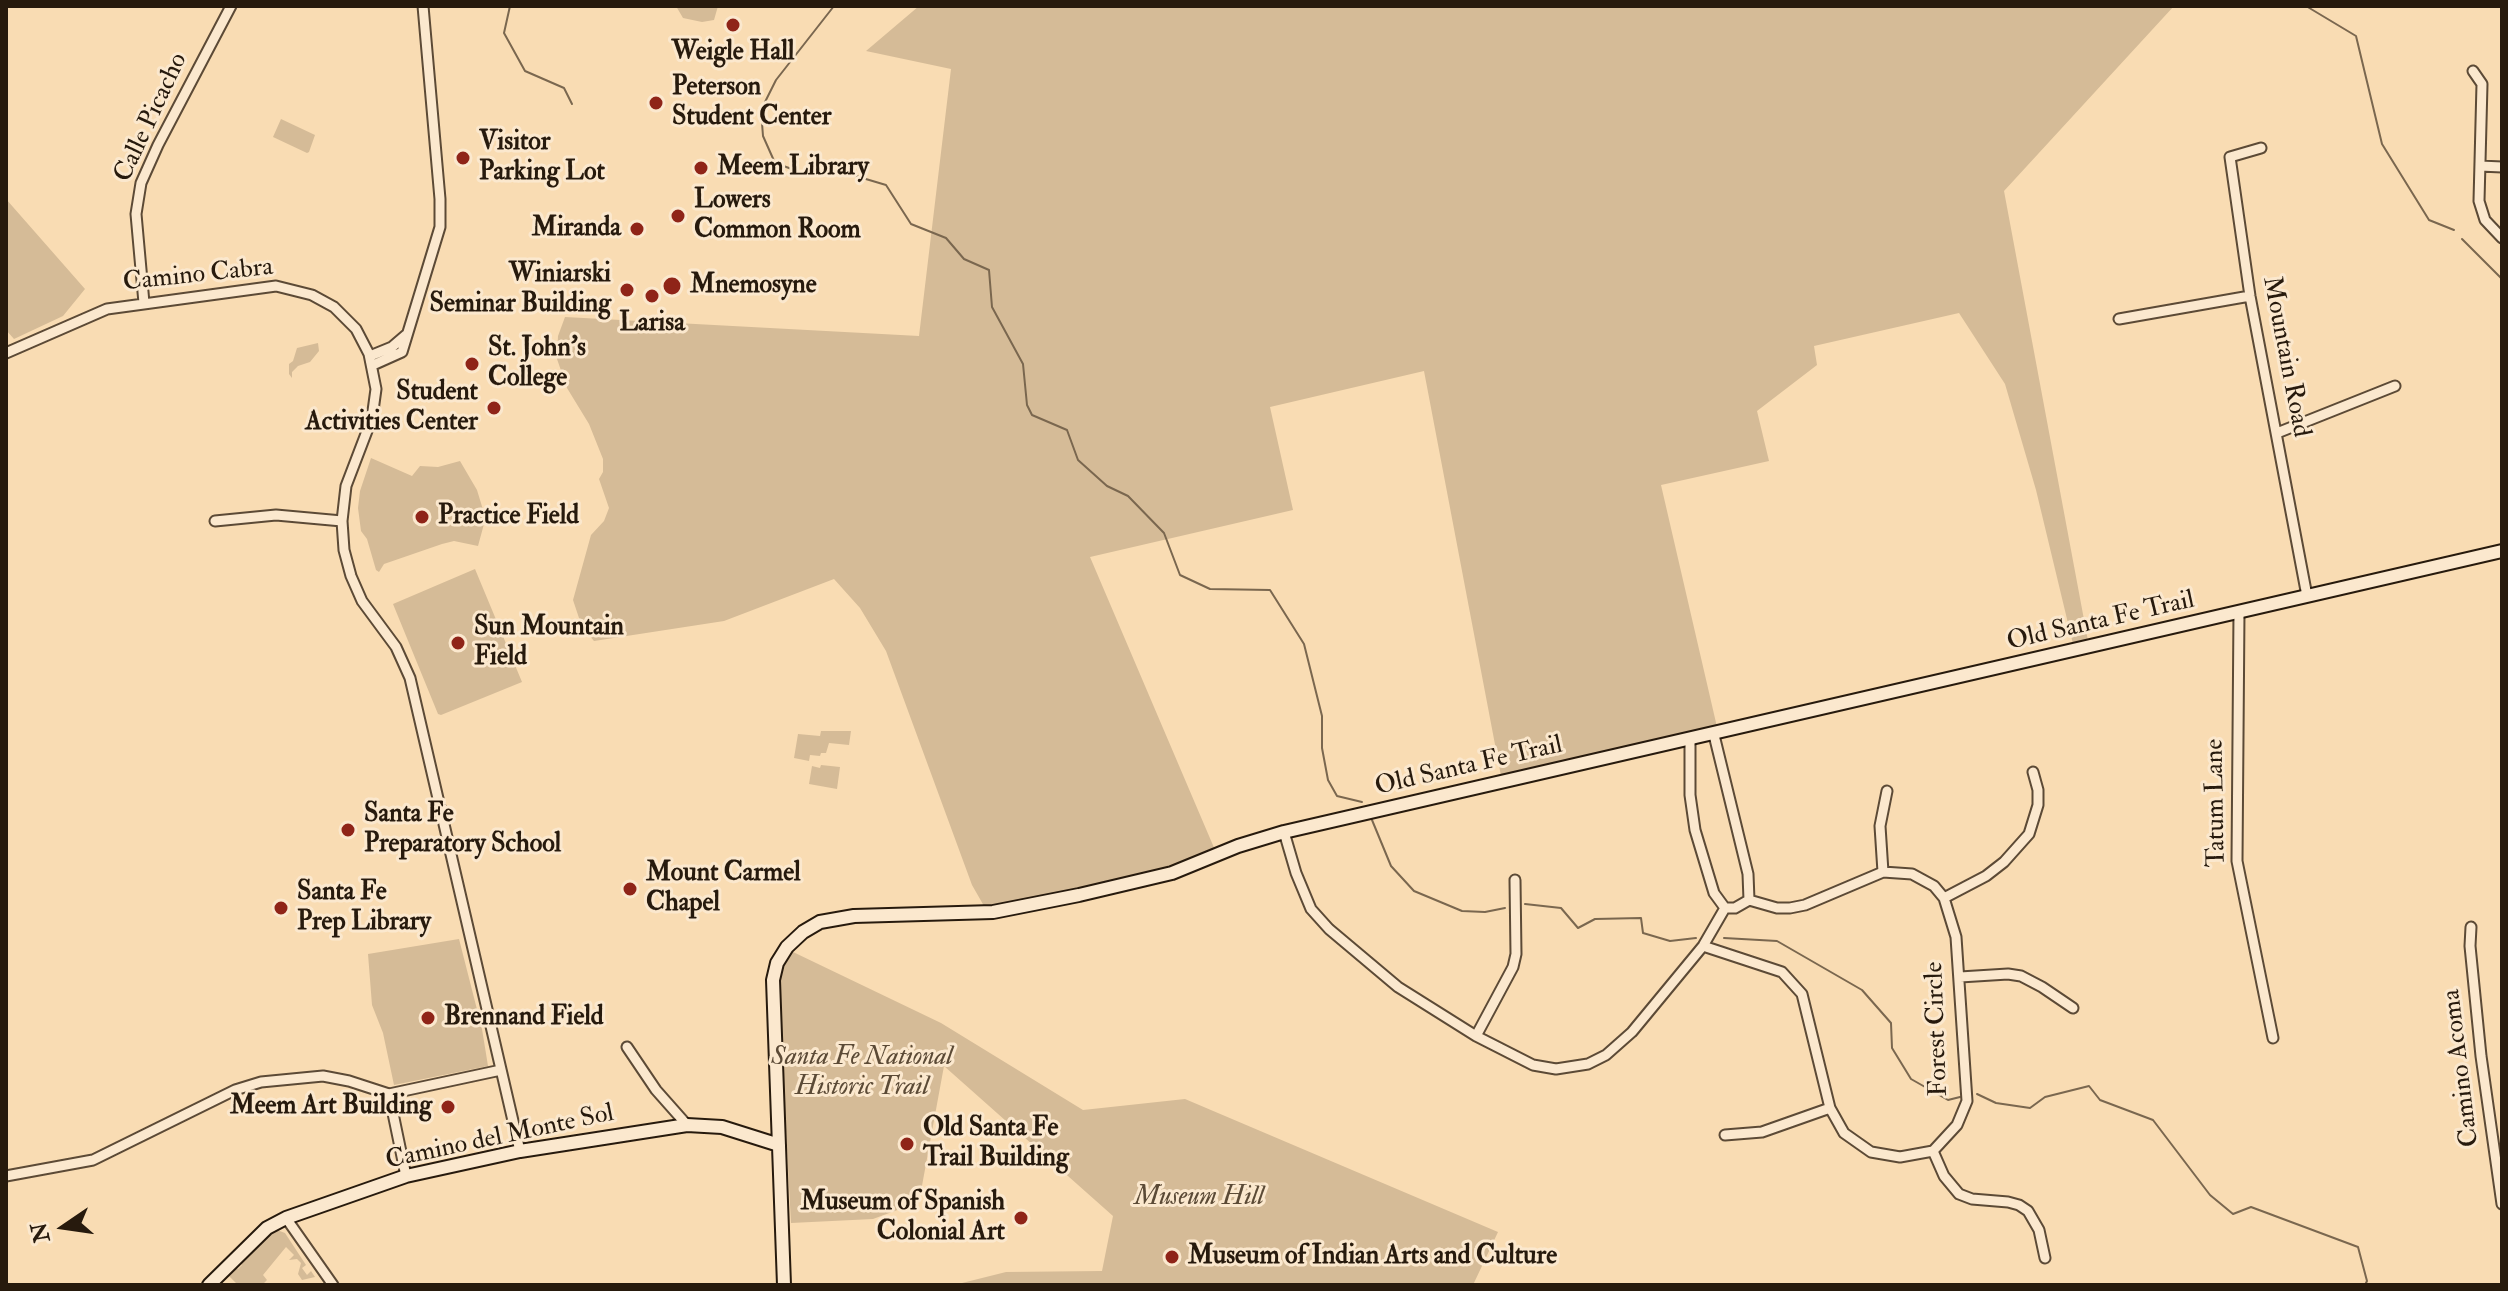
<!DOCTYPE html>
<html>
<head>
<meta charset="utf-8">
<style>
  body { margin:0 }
  #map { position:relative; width:2508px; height:1291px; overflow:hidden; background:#f9dcb3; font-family:"IM FELL Double Pica",serif }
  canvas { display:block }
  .frame { position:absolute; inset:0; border:8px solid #271a0d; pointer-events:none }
  .north { position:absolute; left:24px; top:1187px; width:80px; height:80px; -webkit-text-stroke:6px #fbe8ce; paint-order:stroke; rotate:257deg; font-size:22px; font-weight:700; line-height:32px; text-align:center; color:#271a0d }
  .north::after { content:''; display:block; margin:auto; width:28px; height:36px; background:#271a0d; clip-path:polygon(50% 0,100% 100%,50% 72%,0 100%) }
</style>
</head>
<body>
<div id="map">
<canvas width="2508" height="1291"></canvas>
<div class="frame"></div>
<div class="north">N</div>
</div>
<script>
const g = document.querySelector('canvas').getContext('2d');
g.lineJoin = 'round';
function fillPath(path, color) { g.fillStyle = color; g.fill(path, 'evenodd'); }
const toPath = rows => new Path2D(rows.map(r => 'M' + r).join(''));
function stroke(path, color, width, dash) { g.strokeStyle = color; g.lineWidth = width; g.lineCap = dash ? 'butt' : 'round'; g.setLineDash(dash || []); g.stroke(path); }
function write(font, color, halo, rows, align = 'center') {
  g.font = font + ' "IM FELL Double Pica",serif'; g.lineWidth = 6; g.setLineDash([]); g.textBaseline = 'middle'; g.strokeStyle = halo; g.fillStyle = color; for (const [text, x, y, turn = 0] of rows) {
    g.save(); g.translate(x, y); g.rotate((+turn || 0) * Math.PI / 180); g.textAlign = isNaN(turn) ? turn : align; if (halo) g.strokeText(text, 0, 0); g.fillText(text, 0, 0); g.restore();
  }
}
const green = toPath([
  [676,6,718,6,714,20,702,22,683,18],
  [919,6,2174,6,2004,191,2088,641,2073,644,2036,490,2005,384,1959,313,1814,346,1817,365,1757,411,1769,461,1661,485,1717,727,1501,776,1424,371,1270,407,1293,510,1090,557,1215,850,1166,869,1034,898,984,906,972,885,886,651,860,608,834,579,724,621,594,641,582,627,573,600,591,535,604,521,609,508,599,479,603,472,603,459,589,424,567,388,557,359,558,336,565,317,919,336,951,69,866,51],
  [281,119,315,135,309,152,307,153,273,137],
  [6,199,85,289,63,316,14,339,6,330],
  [318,343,319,351,310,362,298,366,292,372,292,378,289,374,289,364,293,361,297,348],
  [371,458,412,476,420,466,438,467,460,461,477,490,484,513,484,524,478,546,454,541,442,544,384,564,379,572,376,570,367,539,361,531,358,508,360,491],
  [475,569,522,682,441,715,438,714,393,604],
  [821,731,851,731,849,745,829,743,826,753,821,753,820,756,810,755,809,761,794,758,798,734,820,736],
  [821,765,840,767,837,789,809,784,812,766,820,768],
  [459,939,482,1029,488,1066,394,1085,383,1033,372,1005,368,954],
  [791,951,941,1023,1083,1110,1185,1099,1498,1232,1473,1285,954,1285,1006,1272,1102,1271,1113,1216,944,1066,919,1202,873,1219,791,1223,778,984,782,968],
  [277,1230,285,1233,306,1265,302,1268,307,1275,311,1271,315,1277,302,1280,298,1274,301,1263,297,1259,289,1260,294,1255,286,1247,263,1275,267,1280,264,1283,265,1285,238,1285,228,1275,235,1267,238,1269,242,1265,239,1261,269,1231]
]);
const stream = toPath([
  [510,6,504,33,525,71,564,88,572,104],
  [834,6,776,80,761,110,763,136,775,163,803,173,839,171,886,185,911,224,946,238,964,259,989,270,992,307,1023,364,1027,405,1032,415,1067,430,1078,460,1107,486,1128,496,1164,533,1180,575,1210,589,1270,590,1304,644,1322,716,1322,748,1328,780,1337,796,1362,802],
  [2306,6,2356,36,2382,144,2429,220,2454,230],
  [2462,239,2502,279],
  [1372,820,1391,866,1414,891,1462,911,1485,912,1505,908],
  [1525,904,1561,908,1578,928,1595,919,1641,918,1643,933,1670,941,1696,938],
  [1724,938,1777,941,1862,990,1891,1023,1892,1048,1911,1079,1948,1100,1960,1097],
  [1977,1094,1996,1103,2030,1108,2045,1097,2089,1086,2100,1100,2153,1120,2210,1195,2233,1214,2251,1207,2358,1247,2367,1281,2365,1285]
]);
const street = toPath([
  [2473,71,2482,84,2479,201,2485,220,2502,238],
  [2261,148,2230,157,2250,296,2307,596],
  [2480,166,2502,167],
  [144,303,136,214,141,183,158,145,231,6],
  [2119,319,2250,296],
  [6,353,107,309,276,286,312,295,334,307,356,329,369,354,376,389,372,418,346,486,342,521,344,550,351,576,362,601,396,647,410,678,520,1151],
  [370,356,392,347,406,335],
  [373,365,402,352,440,227,440,199,423,6],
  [2277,433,2395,386],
  [215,521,276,515,342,521],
  [2239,612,2237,861,2273,1038],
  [1714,735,1748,874,1749,900],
  [1690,740,1690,795,1695,830,1714,893,1725,908],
  [1284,832,1296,873,1311,909,1329,929,1398,987,1476,1036,1533,1065,1556,1069,1588,1064,1606,1055,1632,1032,1703,946,1725,908],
  [1883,872,1880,826,1887,791],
  [1944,898,1986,876,2004,862,2029,834,2038,805,2038,790,2033,772],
  [1725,908,1735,908,1749,900],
  [2471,927,2470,946,2481,1056,2502,1204],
  [1703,946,1782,972,1802,994,1830,1108,1844,1133,1871,1152,1900,1157,1933,1151,1957,1125,1967,1101,1956,937,1944,898,1934,886,1912,874,1883,872,1805,905,1790,908,1777,908,1749,900],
  [1960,977,2008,974,2021,976,2042,987,2073,1008],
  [1476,1036,1513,967,1516,954,1515,880],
  [627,1047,656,1090,687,1125],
  [389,1094,406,1176],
  [1725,1135,1762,1132,1830,1108],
  [1933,1151,1944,1176,1959,1194,1972,1199,2008,1202,2019,1205,2028,1211,2039,1230,2045,1258],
  [6,1176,93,1160,235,1090,261,1082,323,1076,349,1081,389,1094,501,1070],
  [286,1218,333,1285]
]);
const secondary = toPath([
  [209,1285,267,1228,286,1218,406,1176,520,1151,687,1125,722,1127,779,1145],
  [784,1285,773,980,777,963,787,947,803,932,820,922,854,916,993,912,1079,895,1172,873,1238,846,1284,832,2502,551]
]);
const markers = [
  [733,25,8,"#8f2418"],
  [656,103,8,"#8f2418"],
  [463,158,8,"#8f2418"],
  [701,168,8,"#8f2418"],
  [678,216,8,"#8f2418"],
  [637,229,8,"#8f2418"],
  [672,286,10,"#8f2418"],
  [627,290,8,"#8f2418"],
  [652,296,8,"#8f2418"],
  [472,364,8,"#8f2418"],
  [494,408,8,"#8f2418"],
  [422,517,8,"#8f2418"],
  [458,643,8,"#8f2418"],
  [348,830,8,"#8f2418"],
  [630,889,8,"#8f2418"],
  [281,908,8,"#8f2418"],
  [428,1018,8,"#8f2418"],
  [448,1107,8,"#8f2418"],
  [907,1144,8,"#8f2418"],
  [1021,1218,8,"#8f2418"],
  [1172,1257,8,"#8f2418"]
];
const poiNames = [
  ["Weigle Hall",733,53,"center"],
  ["Peterson",672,88],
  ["Student Center",672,118],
  ["Visitor",479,143],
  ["Parking Lot",479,173],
  ["Meem Library",717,168],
  ["Lowers",694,201],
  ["Common Room",694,231],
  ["Miranda",621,229,"right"],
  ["Winiarski",611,275,"right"],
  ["Seminar Building",611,305,"right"],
  ["Mnemosyne",690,286],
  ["Larisa",652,324,"center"],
  ["St. John's",488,349],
  ["College",488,379],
  ["Student",478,393,"right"],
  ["Activities Center",478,423,"right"],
  ["Practice Field",438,517],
  ["Sun Mountain",474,628],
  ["Field",474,658],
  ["Santa Fe",364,815],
  ["Preparatory School",364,845],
  ["Mount Carmel",646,874],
  ["Chapel",646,904],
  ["Santa Fe",297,893],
  ["Prep Library",297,923],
  ["Brennand Field",444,1018],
  ["Meem Art Building",432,1107,"right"],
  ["Old Santa Fe",923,1129],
  ["Trail Building",923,1159],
  ["Museum of Spanish",1005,1203,"right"],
  ["Colonial Art",1005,1233,"right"],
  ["Museum of Indian Arts and Culture",1188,1257]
];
const streetNames = [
  ["Calle Picacho",152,118,-65],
  ["Camino Cabra",198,276,-6],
  ["Mountain Road",2285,357,79],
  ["Old Santa Fe Trail",2101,622,-13],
  ["Old Santa Fe Trail",1469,767,-13],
  ["Tatum Lane",2217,803,-91],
  ["Forest Circle",1938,1029,-92],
  ["Camino Acoma",2462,1068,-97],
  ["Camino del Monte Sol",500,1138,-12]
];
const parkNames = [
  ["Santa Fe National",862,1058],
  ["Historic Trail",862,1088],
  ["Museum Hill",1199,1198]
];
fillPath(green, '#d5bb97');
stroke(stream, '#7a674f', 2);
stroke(street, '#5c4a36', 13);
stroke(secondary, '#271a0d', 16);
stroke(street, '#fbe8ce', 9);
stroke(secondary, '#fbe8ce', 12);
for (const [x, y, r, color] of markers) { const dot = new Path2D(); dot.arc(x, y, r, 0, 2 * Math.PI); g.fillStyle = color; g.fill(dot); stroke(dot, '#fbe8ce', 3); }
write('bold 26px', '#271a0d', '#fbe8ce', poiNames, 'left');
write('26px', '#271a0d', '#fbe8ce', streetNames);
write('italic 26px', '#5b4a36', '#fbe8ce', parkNames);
</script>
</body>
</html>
